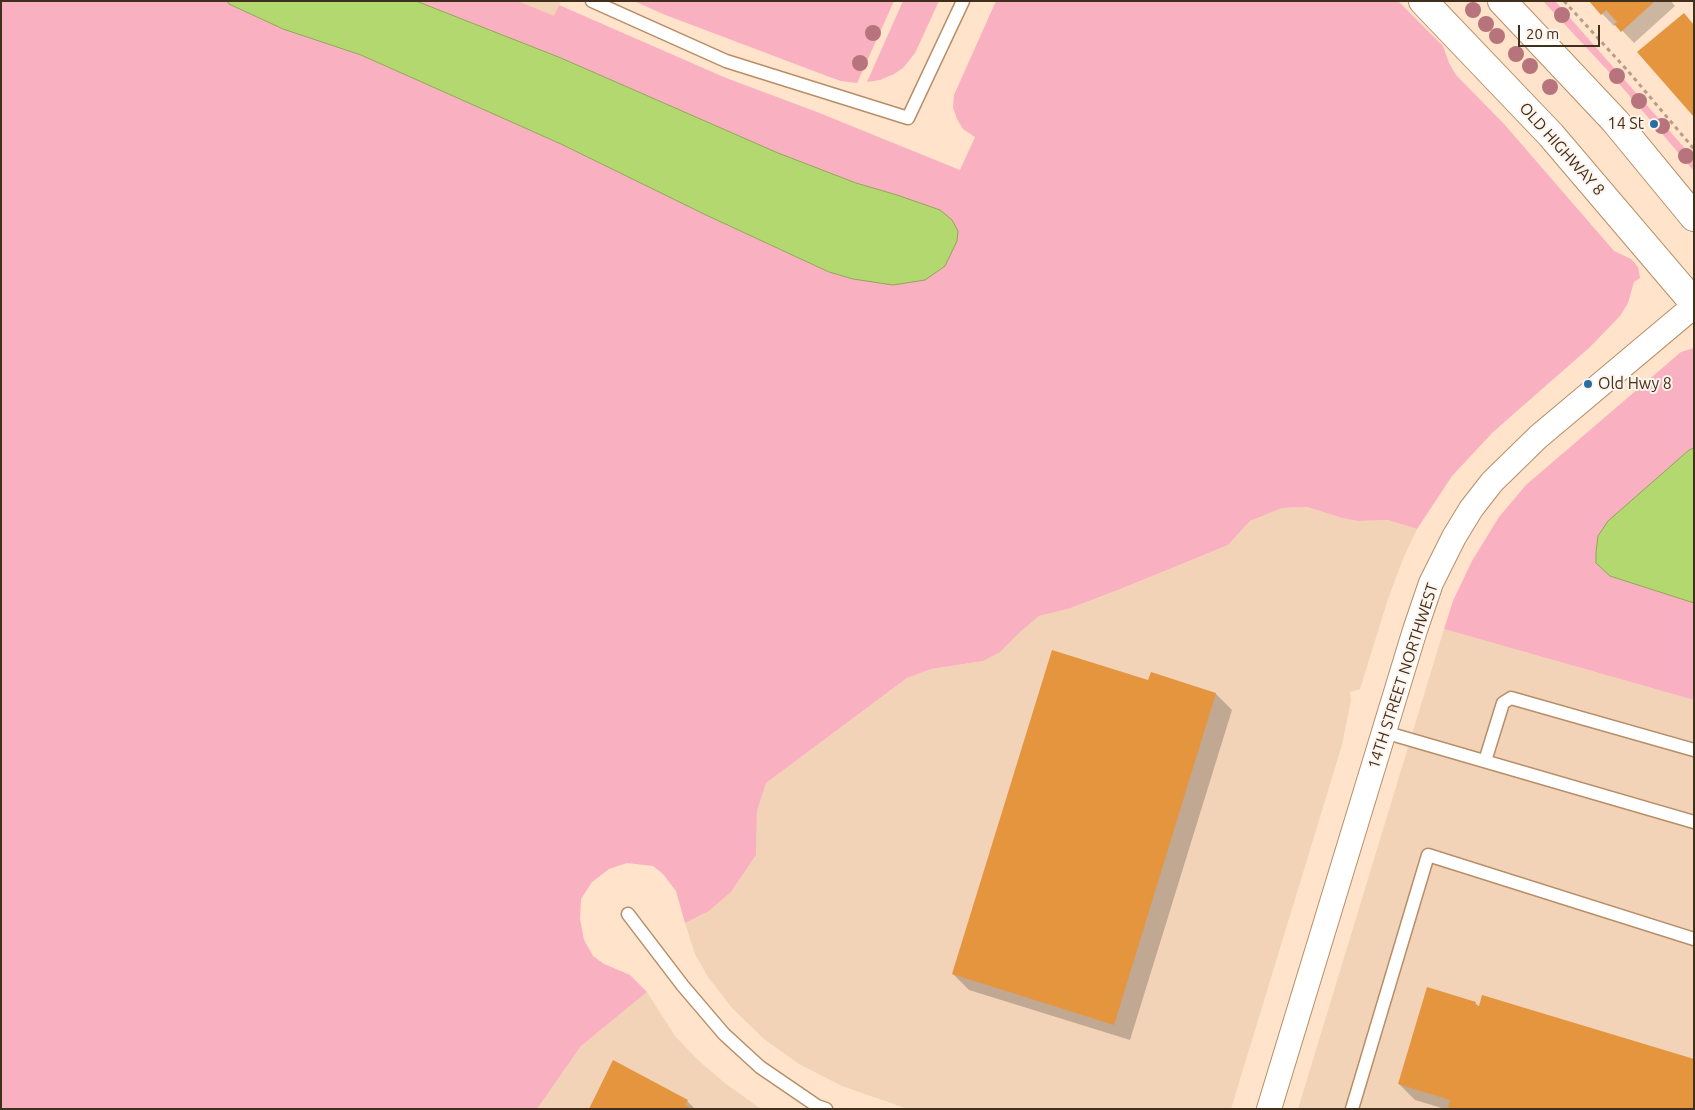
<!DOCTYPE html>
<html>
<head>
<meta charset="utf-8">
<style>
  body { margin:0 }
  #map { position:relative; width:1695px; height:1110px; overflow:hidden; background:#ffe3ca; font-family:Ubuntu,sans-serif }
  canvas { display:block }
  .frame { position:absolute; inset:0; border:2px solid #412f1e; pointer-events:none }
  .scale { position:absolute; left:1518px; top:25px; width:82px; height:22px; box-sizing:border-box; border:2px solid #412f1e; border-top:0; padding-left:6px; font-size:15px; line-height:18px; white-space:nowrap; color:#412f1e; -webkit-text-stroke:4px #fef4ec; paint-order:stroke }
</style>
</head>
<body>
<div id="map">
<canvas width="1695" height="1110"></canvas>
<div class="frame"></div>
<div class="scale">20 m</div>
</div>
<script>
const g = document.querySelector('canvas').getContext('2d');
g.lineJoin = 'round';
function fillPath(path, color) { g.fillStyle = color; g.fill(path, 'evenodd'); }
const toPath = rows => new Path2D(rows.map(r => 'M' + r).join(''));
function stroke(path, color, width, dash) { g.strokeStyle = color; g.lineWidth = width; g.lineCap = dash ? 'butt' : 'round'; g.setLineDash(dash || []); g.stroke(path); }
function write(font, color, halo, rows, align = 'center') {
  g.font = font + ' Ubuntu,sans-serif'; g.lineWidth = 4; g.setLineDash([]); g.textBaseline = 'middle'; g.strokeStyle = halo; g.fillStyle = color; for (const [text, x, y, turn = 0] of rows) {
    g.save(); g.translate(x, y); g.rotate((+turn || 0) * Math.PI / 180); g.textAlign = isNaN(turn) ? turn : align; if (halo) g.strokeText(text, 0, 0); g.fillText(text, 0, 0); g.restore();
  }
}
const built = toPath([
  [518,1,561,1,554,17],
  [1307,507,1342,518,1358,521,1388,520,1417,529,1403,559,1388,599,1360,689,1350,692,1351,700,1342,745,1231,1109,908,1109,842,1086,799,1064,764,1039,732,1008,708,977,695,954,685,923,709,911,731,892,756,855,757,811,766,783,907,678,931,669,983,661,1039,616,1068,609,1123,588,1228,545,1250,521,1282,508],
  [1444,629,1694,700,1694,1109,1298,1109],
  [647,992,675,1036,699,1061,726,1084,761,1109,537,1109,581,1046]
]);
const green = toPath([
  [1,1,227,1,229,4,283,29,361,55,561,144,706,215,829,272,853,279,897,195,856,183,778,153,561,58,416,1,518,1,554,16,559,5,726,78,817,112,960,170,975,137,963,129,957,119,953,108,954,95,996,1,1398,1,1443,46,1449,63,1456,75,1504,124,1614,251,1631,259,1638,267,1640,278,1634,282,1628,303,1620,316,1590,347,1493,432,1452,476,1417,529,1388,520,1358,521,1342,518,1307,507,1282,508,1250,521,1228,545,1123,588,1068,609,1039,616,1021,631,1000,652,983,661,931,669,907,678,766,783,757,811,756,855,731,892,709,911,685,923,676,891,663,874,653,866,627,863,609,869,592,882,581,899,580,919,584,940,593,956,604,964,630,975,647,992,581,1046,537,1109,1,1109],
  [634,1,894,1,857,83,841,81,827,76,663,14],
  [903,1,939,1,915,53,903,68,894,74,880,80,867,82],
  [1543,1,1555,1,1681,144,1694,159,1694,171,1610,73],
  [1694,348,1694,448,1689,450,1610,576,1694,603,1694,700,1444,629,1453,601,1472,561,1499,517,1526,485,1681,352]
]);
const water = toPath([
  [227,1,416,1,561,58,778,153,856,183,897,195,940,210,952,220,958,231,957,241,945,266,925,280,893,285,853,279,829,272,706,215,561,144,361,55,283,29,229,4,227,1],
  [1694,448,1694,603,1610,576,1596,563,1596,552,1598,536,1608,521,1689,450,1694,448]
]);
const shadow = toPath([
  [1590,1,1671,1,1675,6,1634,43,1616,24,1614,26],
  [1152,674,1216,694,1232,710,1130,1040,969,990,953,974,1149,682],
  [1475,1003,1480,1007,1694,1109,1445,1109,1415,1100,1399,1084],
  [687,1101,695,1109,590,1109]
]);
const building = toPath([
  [1589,1,1655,1,1621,32,1614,24,1617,22,1606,10,1601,15],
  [1684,13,1694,25,1694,117,1637,52],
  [1052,650,1148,680,1151,672,1216,693,1114,1025,952,974],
  [1427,987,1476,1002,1475,1005,1479,1006,1482,995,1694,1059,1694,1109,1454,1109,1448,1107,1450,1100,1398,1084],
  [613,1060,688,1100,685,1105,692,1109,589,1109]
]);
const path = toPath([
  [1564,1,1628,71,1694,149]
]);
const lane = toPath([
  [592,1,726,61,908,118,963,1],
  [1384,732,1694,822],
  [1485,761,1503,703,1511,698,1694,750],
  [628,914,683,986,724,1034,760,1067,817,1106,826,1109],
  [1352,1109,1428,855,1694,939]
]);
const street = toPath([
  [1269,1109,1415,630,1431,583,1454,537,1471,509,1492,482,1538,437,1694,306]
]);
const secondary = toPath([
  [1423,1,1551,135,1694,303],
  [1502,1,1615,121,1694,217]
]);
const trees = [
  [1473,10],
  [1562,15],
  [1486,24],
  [873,33],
  [1497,36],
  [1516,54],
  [860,63],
  [1530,66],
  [1617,76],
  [1550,87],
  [1639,101],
  [1662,126],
  [1686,156]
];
const markers = [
  [1654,124,5,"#286ea2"],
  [1588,384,5,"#286ea2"]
];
const poiNames = [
  ["14 St",1644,124],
  ["Old Hwy 8",1598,384,"left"]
];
const streetNames = [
  ["OLD HIGHWAY 8",1562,149,48],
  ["14TH STREET NORTHWEST",1403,676,-72]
];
fillPath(built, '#f2d3b8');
fillPath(green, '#f9b0c0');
fillPath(water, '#b4d870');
stroke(water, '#92a557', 1);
fillPath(shadow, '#0003');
fillPath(building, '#e4953e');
stroke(lane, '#b88e66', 15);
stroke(street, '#b88e66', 26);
stroke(secondary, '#b88e66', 30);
stroke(path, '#b69e88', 3, [4, 4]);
stroke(lane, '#fff', 12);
stroke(street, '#fff', 24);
stroke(secondary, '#fff', 28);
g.fillStyle = '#b7747c';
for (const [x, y] of trees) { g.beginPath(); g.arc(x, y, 8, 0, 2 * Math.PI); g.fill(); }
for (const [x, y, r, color] of markers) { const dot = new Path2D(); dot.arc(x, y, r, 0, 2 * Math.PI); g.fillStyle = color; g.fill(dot); stroke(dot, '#fef4ec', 2); }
write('16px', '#412f1e', '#fef4ec', poiNames, 'right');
write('16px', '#412f1e', '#fef4ec', streetNames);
</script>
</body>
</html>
